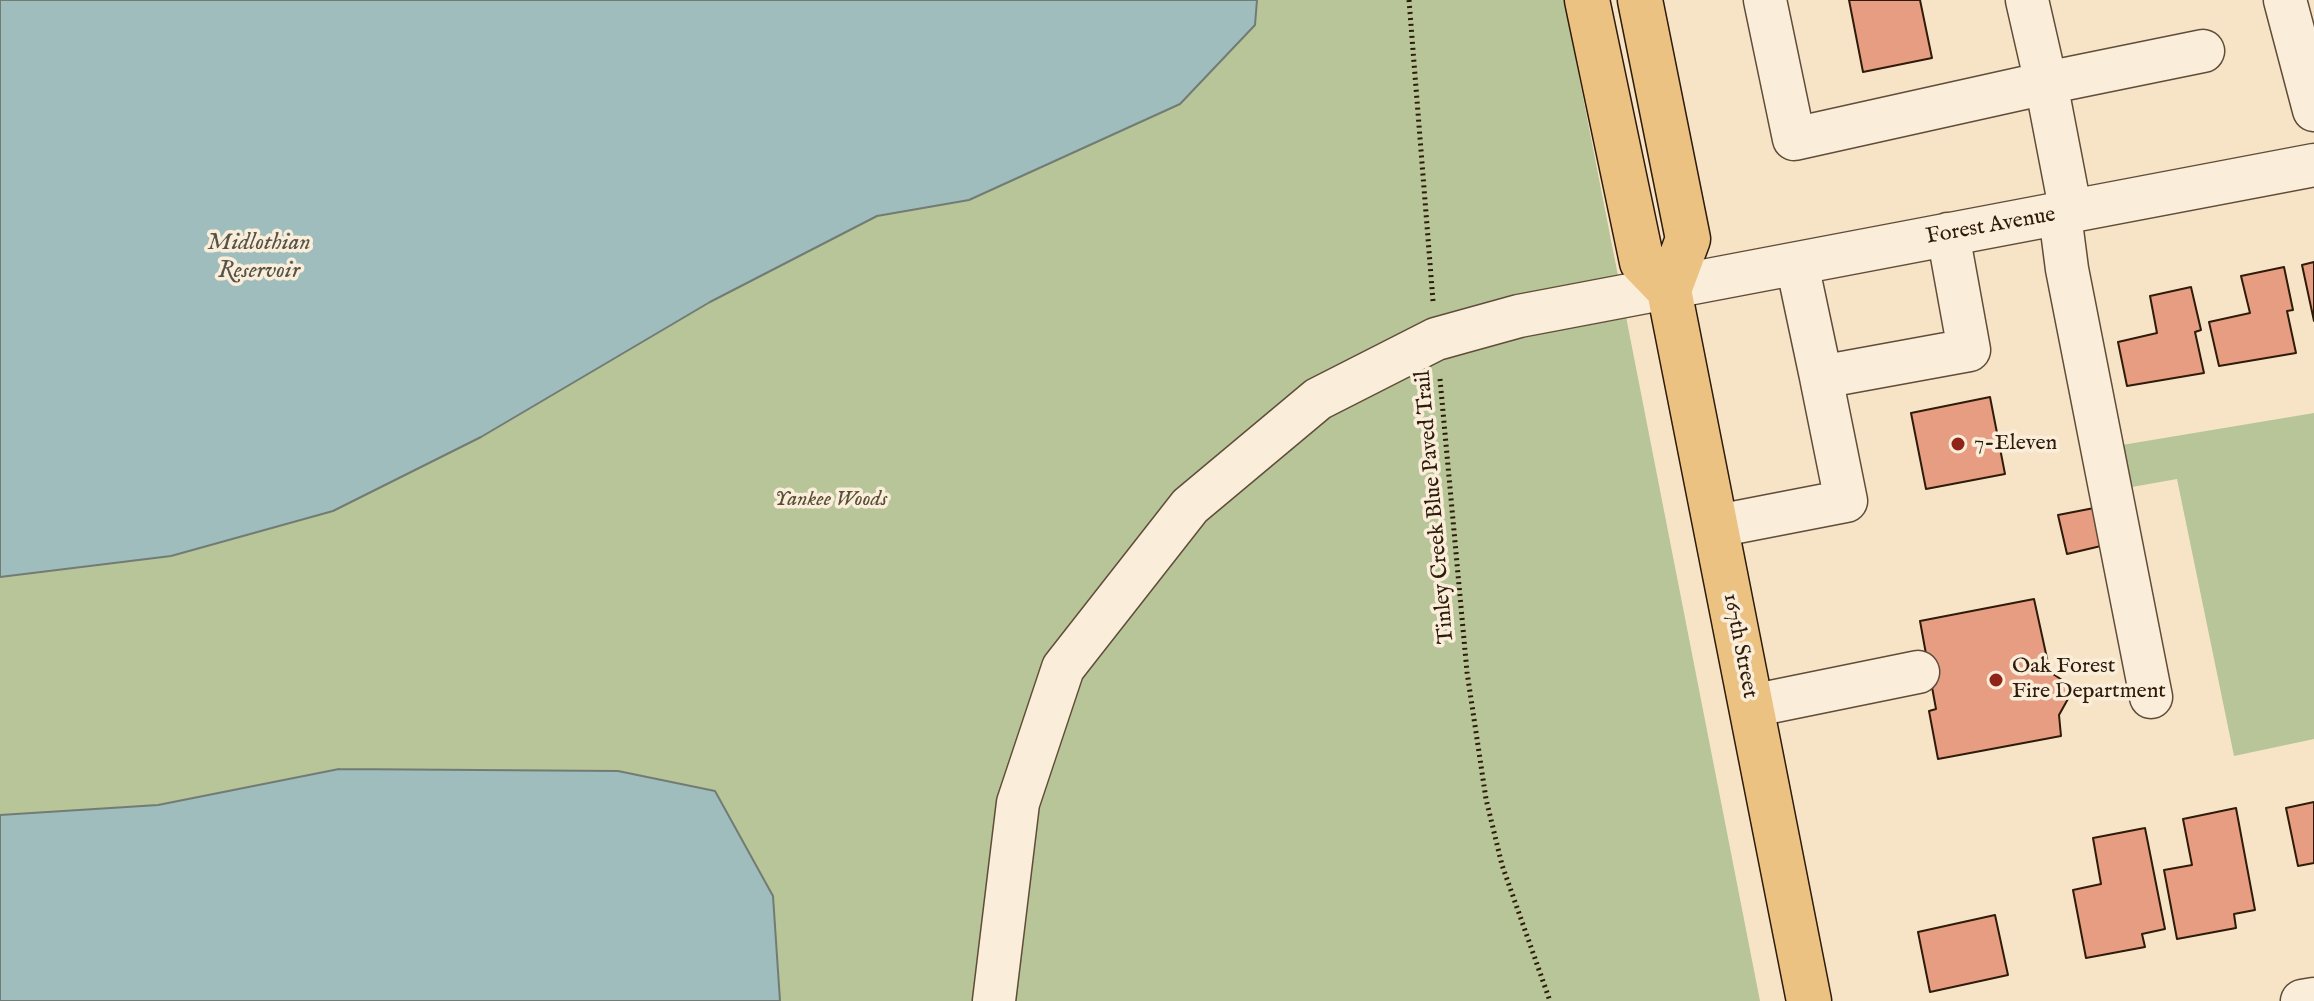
<!DOCTYPE html>
<html>
<head>
<meta charset="utf-8">
<style>
  body { margin:0 }
  canvas { display:block; background:#f7e4c6 }
</style>
</head>
<body>
<canvas width="2314" height="1001"></canvas>
<script>
const g = document.querySelector('canvas').getContext('2d');
g.lineJoin = 'round';
function fillPath(path, color) { g.fillStyle = color; g.fill(path, 'evenodd'); }
const toPath = rows => new Path2D(rows.map(r => 'M' + r).join(''));
function stroke(path, color, width, dash) { g.strokeStyle = color; g.lineWidth = width; g.lineCap = dash ? 'butt' : 'round'; g.setLineDash(dash || []); g.stroke(path); }
function write(font, color, halo, rows, align = 'center') {
  g.font = font + ' "IM FELL English",serif'; g.lineWidth = 7; g.setLineDash([]); g.textBaseline = 'middle'; g.strokeStyle = halo; g.fillStyle = color; for (const [text, x, y, turn = 0] of rows) {
    g.save(); g.translate(x, y); g.rotate((+turn || 0) * Math.PI / 180); g.textAlign = isNaN(turn) ? turn : align; if (halo) g.strokeText(text, 0, 0); g.fillText(text, 0, 0); g.restore();
  }
}
const green = toPath([
  [0,0,1564,0,1760,1001,0,1001],
  [2314,413,2314,739,2234,756,2177,479,2132,487,2122,445]
]);
const water = toPath([
  [0,0,1257,0,1255,25,1180,104,969,200,877,216,710,302,481,437,333,511,171,556,0,577,0,0],
  [339,769,618,771,715,791,773,896,780,1001,0,1001,0,815,158,805,339,769]
]);
const building = toPath([
  [1849,0,1920,0,1932,58,1863,72,1849,0],
  [2314,262,2314,321,2302,265,2314,262],
  [2284,267,2293,310,2287,311,2296,353,2219,366,2209,322,2250,313,2241,276,2284,267],
  [2191,287,2201,330,2195,332,2204,373,2127,386,2118,342,2157,333,2150,296,2191,287],
  [1990,397,2005,474,1926,489,1911,413,1990,397],
  [2094,508,2101,546,2067,554,2058,515,2094,508],
  [2034,599,2050,672,2074,688,2059,715,2061,736,1938,759,1929,711,1936,709,1920,621,2034,599],
  [2314,802,2314,863,2298,866,2286,808,2314,802],
  [2236,808,2255,910,2234,914,2236,928,2177,939,2164,870,2192,865,2183,819,2236,808],
  [2145,828,2165,929,2142,934,2145,947,2086,958,2073,890,2101,884,2093,838,2145,828],
  [1995,915,2008,975,1930,992,1918,932,1995,915]
]);
const path = toPath([
  [1409,0,1433,301],
  [1440,379,1467,672,1486,799,1502,865,1550,1001]
]);
const minor = toPath([
  [1765,0,1794,139,2046,83,2071,213],
  [2027,0,2046,83,2203,51],
  [2285,0,2314,110],
  [2060,215,2067,269,2151,697],
  [1797,264,1821,377],
  [1717,526,1846,501,1821,377,1969,350,1948,234],
  [1751,706,1918,672],
  [994,1001,1018,803,1063,668,1190,506,1318,399,1436,339,1519,316,2314,165],
  [2302,1001,2314,999]
]);
const major = toPath([
  [1587,0,1642,262,1669,290,1809,1001],
  [1640,0,1688,239,1669,290]
]);
const markers = [
  [1958,444,8,"#8f2418"],
  [1996,680,8,"#8f2418"]
];
const streetNames = [
  ["Forest Avenue",1991,227,-10],
  ["Tinley Creek Blue Paved Trail",1436,507,-95],
  ["167th Street",1739,646,79]
];
const poiNames = [
  ["7-Eleven",1974,444],
  ["Oak Forest",2012,667],
  ["Fire Department",2012,692]
];
const parkNames = [
  ["Yankee Woods",831,500]
];
const waterNames = [
  ["Midlothian",259,244],
  ["Reservoir",259,272]
];
fillPath(green, '#b7c599');
fillPath(water, '#9fbdbc');
stroke(water, '#727c75', 2);
fillPath(building, '#e69d81');
stroke(building, '#2e1b0a', 2);
stroke(minor, '#604d39', 45);
stroke(major, '#2e1b0a', 47);
stroke(path, '#2e1b0a', 5, [2, 4]);
stroke(minor, '#faedda', 42);
stroke(major, '#ecc283', 44);
for (const [x, y, r, color] of markers) { const dot = new Path2D(); dot.arc(x, y, r, 0, 2 * Math.PI); g.fillStyle = color; g.fill(dot); stroke(dot, '#faedda', 3); }
write('22px', '#2e1b0a', '#faedda', streetNames);
write('22px', '#2e1b0a', '#faedda', poiNames, 'left');
write('italic 22px', '#574e35', '#faedda', parkNames);
write('italic 24px', '#565448', '#faedda', waterNames);
</script>
</body>
</html>
